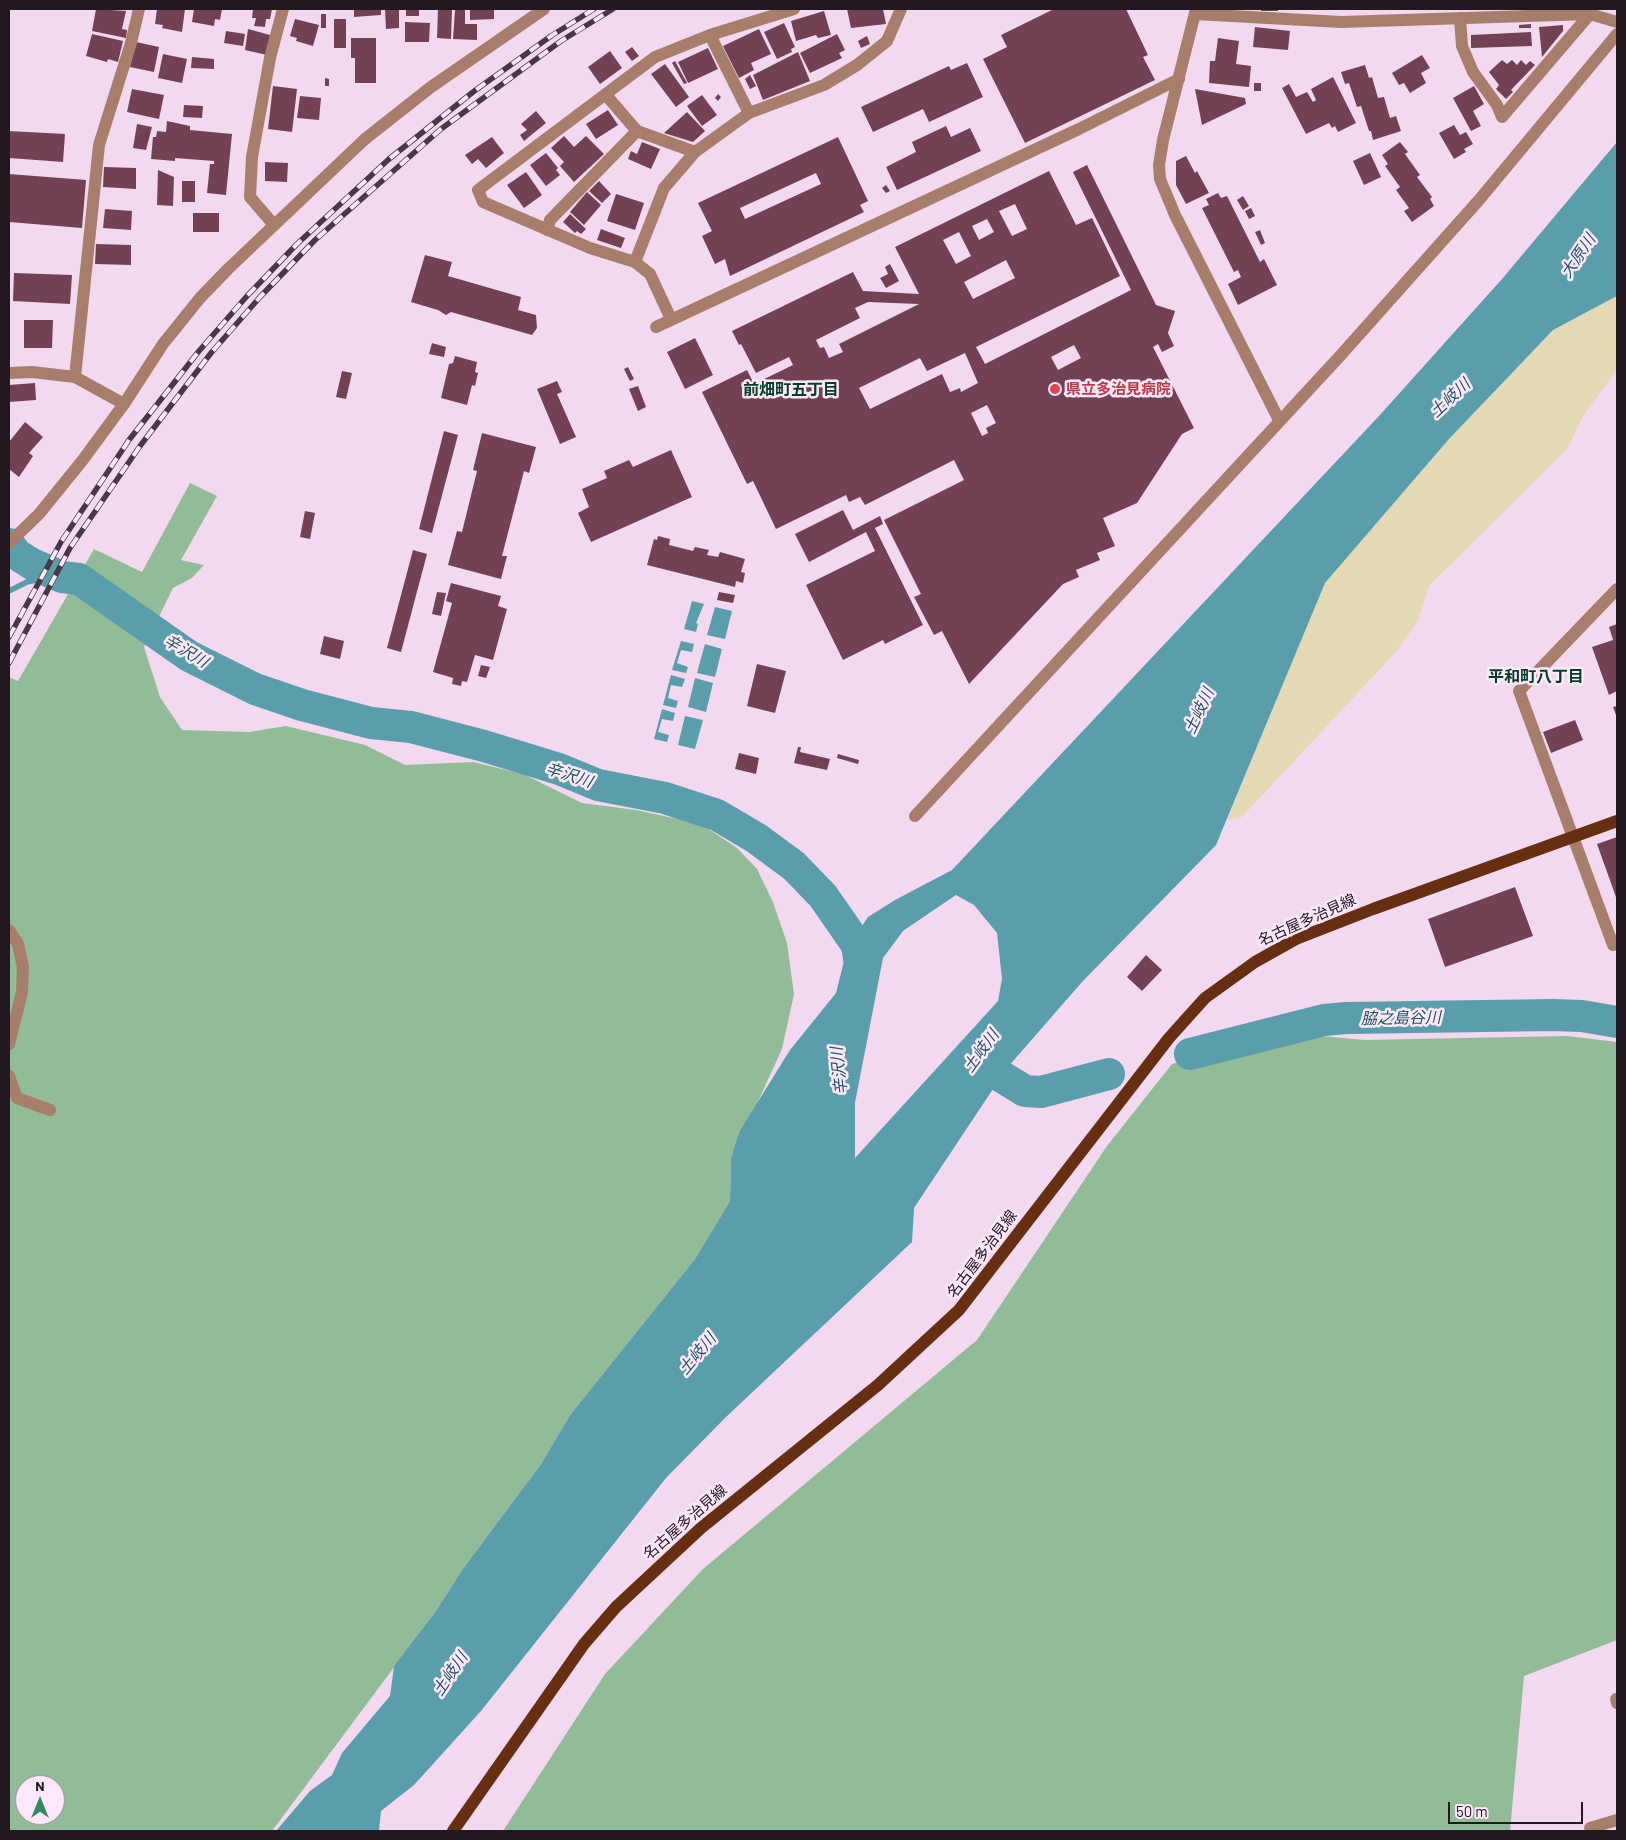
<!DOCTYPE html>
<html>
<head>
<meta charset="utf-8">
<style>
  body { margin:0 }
  #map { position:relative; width:1626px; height:1840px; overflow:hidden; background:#f3d9f0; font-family:Barlow,sans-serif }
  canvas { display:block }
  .frame { position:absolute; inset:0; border:10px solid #211820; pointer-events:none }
  .north { position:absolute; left:15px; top:1775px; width:50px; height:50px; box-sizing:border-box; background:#fde8fb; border:1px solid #a595a3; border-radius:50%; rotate:0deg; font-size:14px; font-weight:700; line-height:20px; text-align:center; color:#211820 }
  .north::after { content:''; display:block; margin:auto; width:18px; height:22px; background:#388a5c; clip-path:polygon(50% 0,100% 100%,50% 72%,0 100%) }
  .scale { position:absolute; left:1448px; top:1802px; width:135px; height:22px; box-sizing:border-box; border:2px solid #211820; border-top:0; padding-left:6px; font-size:15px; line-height:18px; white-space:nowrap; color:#211820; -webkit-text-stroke:4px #fde8fb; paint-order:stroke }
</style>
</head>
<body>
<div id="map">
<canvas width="1626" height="1840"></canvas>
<div class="frame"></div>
<div class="north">N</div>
<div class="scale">50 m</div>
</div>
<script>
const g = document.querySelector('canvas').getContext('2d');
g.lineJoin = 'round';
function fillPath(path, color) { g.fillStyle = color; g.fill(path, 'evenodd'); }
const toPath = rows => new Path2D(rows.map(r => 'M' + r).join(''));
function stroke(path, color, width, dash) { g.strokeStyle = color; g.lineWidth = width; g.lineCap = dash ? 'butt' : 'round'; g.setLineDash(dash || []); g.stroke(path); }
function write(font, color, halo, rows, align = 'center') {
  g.font = font + ' Barlow,"Noto Sans JP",sans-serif'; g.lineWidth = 5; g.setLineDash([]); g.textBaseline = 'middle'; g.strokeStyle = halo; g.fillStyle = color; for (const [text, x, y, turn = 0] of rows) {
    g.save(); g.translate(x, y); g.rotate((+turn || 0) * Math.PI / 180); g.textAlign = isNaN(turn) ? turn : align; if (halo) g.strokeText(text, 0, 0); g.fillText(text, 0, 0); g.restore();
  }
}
const forest = toPath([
  [190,483,217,496,181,560,204,565,192,578,173,588,144,647,160,697,182,730,249,732,286,726,365,745,405,765,473,762,523,774,582,803,636,810,701,824,737,848,757,869,773,902,787,943,794,994,782,1049,755,1108,739,1132,731,1158,730,1201,695,1259,570,1415,541,1464,462,1570,436,1611,272,1831,9,1831,9,677,18,681,94,549,142,572],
  [25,1785,55,1785,55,1815,25,1815],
  [1290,1033,1364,1040,1567,1036,1617,1042,1617,1640,1524,1676,1510,1831,503,1831,605,1674,703,1569,977,1340,1107,1146,1172,1064]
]);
const sand = toPath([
  [1617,296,1617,370,1583,416,1567,449,1429,586,1418,621,1395,653,1242,817,1227,820,1325,583,1449,439,1553,330]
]);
const water = toPath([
  [1617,142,1617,296,1553,330,1449,439,1325,583,1216,845,1082,982,1007,1068,914,1208,912,1242,726,1417,666,1478,481,1711,414,1785,381,1811,379,1831,276,1831,310,1791,332,1775,342,1753,390,1696,394,1666,436,1611,462,1570,541,1464,570,1415,695,1259,730,1201,731,1158,739,1132,790,1050,836,993,847,949,868,917,895,900,952,870,1379,416,1502,279],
  [956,895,974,905,997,933,1002,979,998,1001,855,1158,855,1103,883,958,903,931],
  [692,601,704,604,696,623,698,624,696,632,684,629],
  [715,607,732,611,725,639,707,635],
  [681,641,694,644,692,652,681,650,677,663,688,667,686,673,672,670],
  [705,644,722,649,715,677,697,673],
  [671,675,685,679,682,687,671,685,668,698,678,701,676,708,663,705],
  [695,678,713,683,706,712,688,707],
  [662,709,675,713,673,721,662,719,658,732,669,735,667,742,654,739],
  [685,716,703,720,695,749,678,745]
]);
const stream = toPath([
  [9,591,27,582,46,578,52,573]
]);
const river = toPath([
  [9,544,16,554,32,564,62,577,79,579,189,656,255,689,302,705,371,723,411,727,484,746,559,769,598,785,665,798,717,815,756,838,794,866,823,896,857,945,862,977,860,982],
  [1190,1054,1324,1020,1346,1018,1553,1015,1582,1016,1617,1022],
  [976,1061,1025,1091,1041,1092,1109,1074]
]);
const building = toPath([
  [96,9,126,11,122,29,127,30,126,38,92,31],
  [157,9,185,9,182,32,162,28,163,25,155,24],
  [194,9,222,9,220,20,215,19,214,26,192,22],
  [253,9,272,9,270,19,266,19,265,27,254,26,256,18,252,18],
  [354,9,381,9,381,15,354,17],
  [385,9,399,9,399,28,386,29],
  [406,9,419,9,419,16,406,16],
  [438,9,452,9,451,39,437,38],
  [470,9,494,9,494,19,470,20],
  [847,9,883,9,886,24,851,28],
  [1054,9,1126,9,1148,55,1143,57,1155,80,1025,143,983,59,1007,47,1001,35],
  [1261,9,1278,9,1278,11,1261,11],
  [455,10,465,10,465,24,477,24,477,40,453,39],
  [824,11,831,35,818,38,816,35,796,41,791,21],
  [321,14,326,14,326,28,321,28],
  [295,19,319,25,313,46,296,41,297,38,290,36],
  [334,19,346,19,346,48,334,48],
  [405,22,430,23,429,42,405,42],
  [784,23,795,47,791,49,792,52,777,59,764,32],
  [1531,24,1531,28,1519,28,1519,25],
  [1563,25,1563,31,1542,57,1539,27],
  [1255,27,1290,31,1288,50,1253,47],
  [248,29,270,35,267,55,245,50],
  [759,29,771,54,751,63,754,70,739,78,723,46],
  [226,31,245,34,243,46,224,43],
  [1531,32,1532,46,1471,48,1471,35],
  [92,34,123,41,118,62,108,59,107,62,86,56],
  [837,34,845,50,839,53,842,58,810,73,800,53],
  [867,36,870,44,861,48,858,41],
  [351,38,376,38,376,83,355,83,355,58,351,58],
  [1218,38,1239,41,1236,64,1251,66,1249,87,1209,83,1210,61,1215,61],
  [136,42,159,47,154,72,130,67],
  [632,47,639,56,632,61,625,52],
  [708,48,718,69,688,83,678,62],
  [610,51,622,68,600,84,588,67],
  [798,52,810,81,763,100,753,75],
  [163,54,187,59,182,83,158,78],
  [1422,55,1430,68,1421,73,1426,83,1410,93,1404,83,1399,85,1392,73],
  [192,57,214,59,214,69,191,68],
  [1502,60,1507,64,1512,60,1517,65,1521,60,1526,65,1530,61,1535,65,1511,90,1513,92,1506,99,1496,89,1499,85,1489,72],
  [675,61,687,83,684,84,672,63],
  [967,63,983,97,929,122,923,109,873,132,861,107,949,66,951,70],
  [665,64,689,97,676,107,651,74],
  [1365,65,1369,78,1372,77,1378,98,1384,97,1390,118,1396,116,1401,131,1373,140,1371,131,1369,131,1361,106,1357,107,1349,83,1345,84,1341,72],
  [750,75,756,86,750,89,745,79],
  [1333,77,1356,123,1338,132,1335,126,1332,128,1329,123,1306,134,1282,88,1289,84,1296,97,1307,92,1313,102,1316,100,1311,89],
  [325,78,329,79,329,86,325,86],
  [1254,83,1261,83,1261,91,1254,91],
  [273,86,297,89,292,132,268,129],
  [1474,86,1484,104,1473,111,1481,126,1471,131,1453,98],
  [132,89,164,95,159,119,127,112],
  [1195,89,1245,98,1246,104,1202,125],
  [718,94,721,97,718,101,715,98],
  [702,95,717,115,702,126,687,106],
  [300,96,321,98,319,120,297,118],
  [184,105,203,106,202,118,183,117],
  [608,110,618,125,596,139,586,124],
  [536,111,546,123,524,141,520,135,527,130,521,124],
  [687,112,705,131,693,142,664,133],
  [167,121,190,126,190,130,232,134,226,195,207,193,210,164,214,164,214,161,175,158,175,161,151,159,153,137,156,137,157,131,166,132],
  [137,124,152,127,146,150,133,148],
  [1454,125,1460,135,1466,132,1473,144,1464,149,1466,152,1454,159,1439,133],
  [946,126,951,137,970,128,981,151,897,190,886,167,916,152,912,142],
  [9,131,65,134,63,162,9,158],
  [564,136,574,147,586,136,604,154,574,182,560,166,564,162,551,148],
  [492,137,504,153,486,168,478,159,472,164,465,155],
  [838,137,868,201,860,205,864,212,730,276,725,259,715,264,702,236,712,231,698,203],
  [816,173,821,184,745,219,740,208],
  [642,142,660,149,651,169,628,159,631,151,637,154],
  [1400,142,1408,152,1405,154,1420,175,1417,177,1432,197,1430,199,1434,206,1412,222,1404,211,1409,208,1396,190,1400,187,1385,166,1388,164,1382,155],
  [546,153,558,168,556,170,560,175,546,186,530,165],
  [1370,153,1381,177,1364,185,1353,161],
  [1186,156,1195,173,1197,171,1209,193,1186,204,1176,185,1176,161],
  [265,162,288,163,287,182,265,181],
  [1087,165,1156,305,1175,311,1168,333,1174,346,1162,352,1158,344,1153,347,1194,428,1182,434,1137,503,1103,518,1115,546,1097,553,1100,560,1076,570,1079,577,1063,584,969,684,942,631,934,635,914,597,921,594,884,520,964,480,954,460,865,505,860,497,849,502,846,495,776,529,753,481,747,484,702,392,747,370,754,384,793,365,789,357,756,373,741,344,739,345,732,331,853,272,863,291,919,294,895,247,1049,171,1076,225,1092,218,1120,276,976,347,985,364,1131,290,1073,172],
  [1015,204,1027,229,1012,236,999,211],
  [987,219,994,232,979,240,972,226],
  [959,232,971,256,956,264,943,240],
  [1006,260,1015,278,973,299,964,282],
  [868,302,919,304,839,344,843,352,829,358,824,347,820,348,816,340,860,318,855,308],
  [1074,345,1081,358,1058,370,1051,357],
  [965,353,978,383,961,392,960,388,950,392,942,374,870,409,859,388,920,358,927,371],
  [987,405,996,423,986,428,988,433,982,436,971,413],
  [104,167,136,168,136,189,103,187],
  [158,170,174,177,173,206,157,205],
  [526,172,542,195,524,208,507,185],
  [9,174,86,180,82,228,9,222],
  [182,181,195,181,195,202,182,202],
  [599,181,611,194,602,203,589,191],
  [886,185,890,191,886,193,882,188],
  [587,192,601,205,584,225,570,212],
  [1218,193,1221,198,1227,196,1260,262,1264,259,1277,285,1238,305,1228,284,1241,277,1238,270,1234,272,1202,208,1209,205,1206,199],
  [616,194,644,203,635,230,607,221],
  [1243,196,1249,206,1243,210,1237,200],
  [1251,208,1255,216,1249,219,1245,211],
  [105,209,132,211,131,230,103,228],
  [193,213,219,213,219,232,193,232],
  [570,214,586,229,581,234,577,231,575,233,563,222],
  [601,229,625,238,621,248,597,240],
  [1260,230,1265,243,1261,245,1255,232],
  [96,244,131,245,131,265,95,264],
  [425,255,452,262,448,276,521,297,518,310,536,315,537,328,532,335,451,312,446,315,438,310,411,302],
  [890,264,899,281,886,288,880,278,888,274,885,267],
  [14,273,72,275,70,304,13,301],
  [24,320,53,320,52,348,24,348],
  [695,338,713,375,685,389,667,352],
  [432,343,446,347,444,357,429,354],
  [455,356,477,362,475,372,478,373,475,386,472,385,467,405,441,398,449,364,453,363],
  [628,367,634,379,630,381,624,369],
  [342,371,352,373,346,399,336,397],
  [557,381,562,392,557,394,576,437,560,444,537,389],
  [35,383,36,400,9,402,9,385],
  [638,386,646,407,638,411,629,389],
  [25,422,43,437,29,453,33,456,19,477,9,469,9,442],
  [444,431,458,435,432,533,419,529],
  [482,433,536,447,529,473,524,471,502,556,507,556,501,579,448,565,457,531,462,532,477,471,473,470],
  [671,450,692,497,591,542,578,513,589,507,582,489,607,478,604,471,629,460,633,467],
  [843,510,853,530,880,516,883,524,875,528,923,625,885,644,883,640,843,660,806,585,875,551,866,532,809,562,795,534],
  [305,511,315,513,310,539,300,537],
  [658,536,670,539,669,545,693,551,695,547,709,550,707,555,718,557,720,552,745,559,741,572,745,573,743,583,736,581,735,587,647,565,654,539,657,540],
  [413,550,427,554,401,652,387,648],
  [451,583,501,596,498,606,507,609,493,660,475,655,467,682,462,681,461,686,452,684,453,678,433,672,452,603,446,601],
  [437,592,446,593,441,616,432,614],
  [719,592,735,595,733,603,717,600],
  [1617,624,1617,691,1609,695,1592,647,1613,640,1609,627],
  [324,636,344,641,340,659,320,654],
  [757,664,786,671,775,713,747,706],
  [481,665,490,667,486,678,478,676],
  [1617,706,1617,718,1613,707],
  [1575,720,1583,740,1551,753,1543,732],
  [798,747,801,747,800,752,830,759,827,770,794,763],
  [739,753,759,758,756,774,735,769],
  [838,754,859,760,858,764,837,758],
  [1617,837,1617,900,1597,844],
  [1515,887,1533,936,1445,967,1428,919],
  [1146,955,1162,970,1142,991,1127,977]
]);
const minor = toPath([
  [1195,14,1341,22,1590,14,1617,22],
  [1460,18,1462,46,1473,72,1497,105,1502,117,1590,14],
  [710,35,749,113],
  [606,95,637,131,695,152],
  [274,225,250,197,252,157,270,58,283,9],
  [547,230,550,220,637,131],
  [635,262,664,188,695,152,749,113,824,85,857,65,887,41,901,9],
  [671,319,650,274,635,262,590,248,483,202,478,190,655,57,710,35,794,9],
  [656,327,1079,129,1179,79],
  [9,373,32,372,75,377],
  [124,404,75,377,99,145,131,43,139,9],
  [915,816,1340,356,1479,200,1617,34],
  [9,930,18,944,23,967,22,992,9,1044],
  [1613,945,1519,691,1617,589],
  [9,1076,17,1098,50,1110],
  [1616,1699,1617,1703],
  [1590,1828,1617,1820]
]);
const tertiary = toPath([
  [1196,9,1163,140,1159,165,1160,179,1175,215,1279,420],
  [9,543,39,514,82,461,124,404,163,344,200,298,228,269,365,139,431,87,544,9]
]);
const primary = toPath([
  [453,1831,584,1644,616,1607,701,1528,878,1385,959,1310,1169,1038,1205,998,1255,962,1296,939,1373,909,1617,821]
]);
const rail = toPath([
  [9,637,61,542,129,440,199,351,247,296,297,244,389,159,473,92,551,36,594,9],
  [9,663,70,548,140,446,211,353,260,297,315,240,441,129,561,41,613,9]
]);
const markers = [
  [1055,389,6,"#e0444e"]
];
const healthNames = [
  ["県立多治見病院",1066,389]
];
const streetNames = [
  ["名古屋多治見線",1307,920,-24],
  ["名古屋多治見線",982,1254,-53],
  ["名古屋多治見線",685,1522,-41]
];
const waterNames = [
  ["大原川",1578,256,-56],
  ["土岐川",1450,398,-43],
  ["辛沢川",186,651,31],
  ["土岐川",1199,711,-65],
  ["辛沢川",569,775,18],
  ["脇之島谷川",1401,1018,-1],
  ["土岐川",981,1051,-54],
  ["辛沢川",839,1071,-96],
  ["土岐川",697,1354,-50],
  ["土岐川",450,1674,-56]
];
const neighbourhoodNames = [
  ["前畑町五丁目",791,390],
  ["平和町八丁目",1536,677]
];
fillPath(forest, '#91bc97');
fillPath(sand, '#e3d9b4');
fillPath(water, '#5b9eab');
stroke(stream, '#5b9eab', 5.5);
stroke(river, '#5b9eab', 32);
fillPath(building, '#724254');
stroke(minor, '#a77e6b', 12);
stroke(tertiary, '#a77e6b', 12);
stroke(primary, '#662f11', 12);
stroke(rail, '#453944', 5.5);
stroke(rail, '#fde8fb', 4, [11]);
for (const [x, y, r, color] of markers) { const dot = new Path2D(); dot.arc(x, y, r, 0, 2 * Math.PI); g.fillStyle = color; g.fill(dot); stroke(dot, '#fde8fb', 2); }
write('bold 15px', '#be3a42', '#fde8fb', healthNames, 'left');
write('15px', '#211820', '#fde8fb', streetNames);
write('italic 16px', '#1e5761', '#fde8fb', waterNames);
write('bold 16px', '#003f22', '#fde8fb', neighbourhoodNames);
</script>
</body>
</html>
